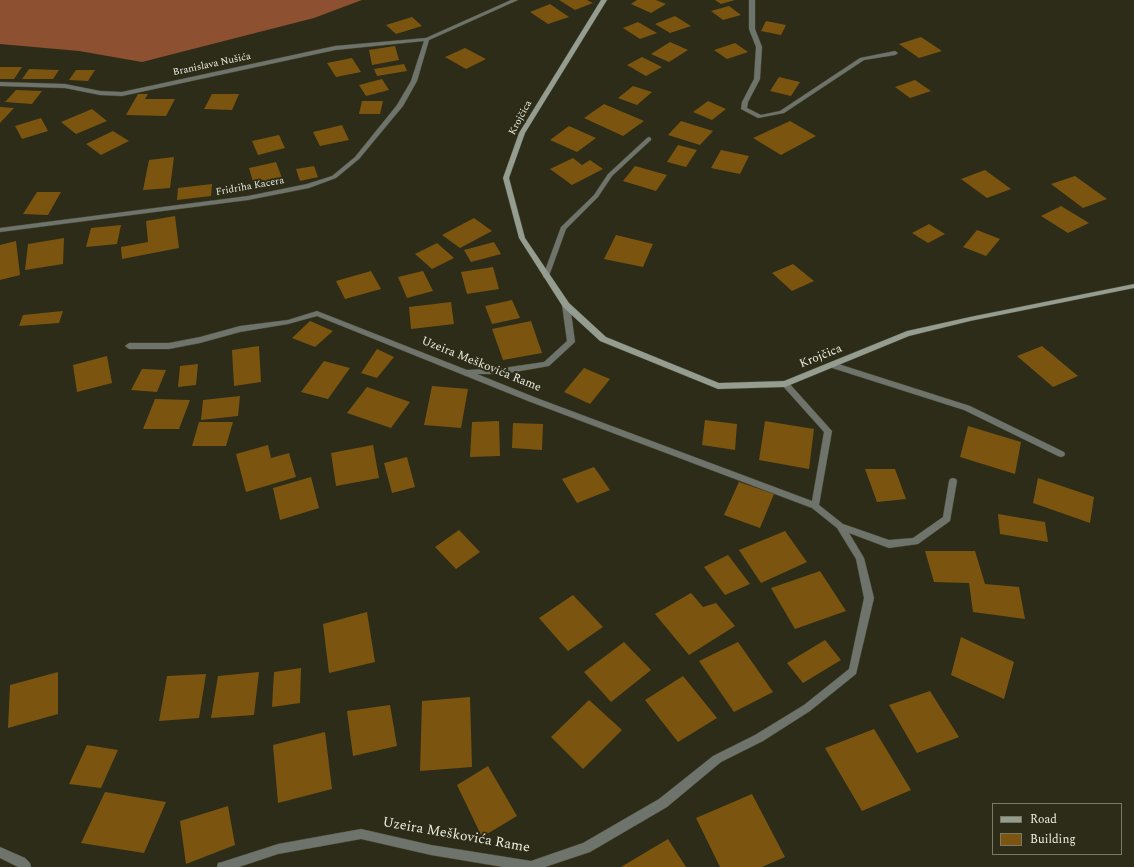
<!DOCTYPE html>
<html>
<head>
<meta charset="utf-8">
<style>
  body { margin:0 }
  #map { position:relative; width:1134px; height:867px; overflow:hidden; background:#2c2c18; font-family:Spectral,serif }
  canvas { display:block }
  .legend { position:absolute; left:992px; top:803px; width:130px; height:52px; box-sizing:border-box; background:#2c2c18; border:1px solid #797968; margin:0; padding:5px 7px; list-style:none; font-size:12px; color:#ecece0 }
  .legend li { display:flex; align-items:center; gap:8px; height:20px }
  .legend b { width:20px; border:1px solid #797968 }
</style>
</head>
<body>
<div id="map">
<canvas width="1134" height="867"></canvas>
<ul class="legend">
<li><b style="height:5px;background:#949d90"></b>Road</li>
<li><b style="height:11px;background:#7b550f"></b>Building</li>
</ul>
</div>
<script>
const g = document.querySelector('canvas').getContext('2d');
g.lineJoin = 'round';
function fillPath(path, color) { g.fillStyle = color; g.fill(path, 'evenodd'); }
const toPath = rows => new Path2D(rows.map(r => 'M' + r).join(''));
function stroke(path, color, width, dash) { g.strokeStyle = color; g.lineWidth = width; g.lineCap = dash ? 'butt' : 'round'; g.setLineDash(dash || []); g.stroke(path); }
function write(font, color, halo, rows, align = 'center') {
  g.font = font + ' Spectral,serif'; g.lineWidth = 4; g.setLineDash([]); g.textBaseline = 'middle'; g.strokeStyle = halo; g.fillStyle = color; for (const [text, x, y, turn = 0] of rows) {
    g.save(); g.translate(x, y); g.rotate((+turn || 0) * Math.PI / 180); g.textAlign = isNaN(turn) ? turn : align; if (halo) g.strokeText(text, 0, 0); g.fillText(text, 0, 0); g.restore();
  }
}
const forest = toPath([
  [0,0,362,0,314,18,142,62,79,51,0,44]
]);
const building = toPath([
  [559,0,587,0,593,3,575,10],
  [637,0,656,0,666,4,651,13,631,4],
  [715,0,735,0,721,4],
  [550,4,569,17,548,24,530,12],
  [729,6,741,15,723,20,711,11],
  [675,16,691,26,670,33,655,24],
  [412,17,422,26,396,34,386,25],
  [766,21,786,25,781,35,761,31],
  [638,22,657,33,640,39,623,28],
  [921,37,942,51,919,58,899,44],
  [670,42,688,50,669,62,651,54],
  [735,43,748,52,727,59,714,50],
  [395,46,399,60,372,65,369,50],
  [465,48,486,59,466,69,445,57],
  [642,57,662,67,646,76,627,65],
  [352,58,361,72,336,77,327,63],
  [404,64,407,71,377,76,374,69],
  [0,67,22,67,14,79,0,79],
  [29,69,59,70,53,79,22,79],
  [76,70,95,70,88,81,69,80],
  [779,77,800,82,791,96,770,91],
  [382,79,389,90,366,96,359,85],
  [915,80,931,91,910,98,895,87],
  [633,86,652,92,637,105,618,98],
  [16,90,42,91,32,104,5,102],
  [138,94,148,94,145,99,175,99,166,116,126,115],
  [212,94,239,94,232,110,204,109],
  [362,101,383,101,380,114,359,114],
  [708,101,726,109,712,120,693,112],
  [604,104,644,121,623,136,584,118],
  [0,107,14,108,0,123],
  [92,109,107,121,76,134,61,122],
  [41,118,48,131,22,139,15,126],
  [681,121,713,131,700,145,668,135],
  [790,121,816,136,781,155,753,138],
  [342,125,349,140,320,146,313,132],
  [569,126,596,138,577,152,550,140],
  [113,131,129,141,101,155,86,144],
  [279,135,285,148,258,155,252,141],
  [678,145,697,150,686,167,667,162],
  [721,150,749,156,740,174,711,168],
  [174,157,170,188,143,190,149,160],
  [573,158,582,165,590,160,603,169,572,185,550,169],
  [276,162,282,178,254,185,249,168],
  [314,166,318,177,300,181,296,169],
  [635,166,667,175,656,191,623,181],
  [985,170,1011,189,987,198,961,179],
  [1075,176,1107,199,1083,208,1051,184],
  [212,184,211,196,177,200,178,188],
  [37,192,61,192,48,215,23,214],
  [1061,206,1089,223,1068,233,1041,216],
  [175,216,179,248,122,259,121,247,148,242,146,221],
  [474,218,492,231,460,248,442,235],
  [929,224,945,234,928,243,912,233],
  [121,225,117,244,86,247,91,228],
  [977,230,1000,239,986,256,963,247],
  [616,235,653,244,643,267,604,259],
  [64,238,63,264,25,270,28,244],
  [16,241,20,275,0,280,0,245],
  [494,242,501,254,471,262,464,250],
  [437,243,454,258,432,269,415,254],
  [793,264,814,281,792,291,772,273],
  [493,267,499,289,467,294,461,272],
  [371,271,381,289,345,299,336,281],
  [423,271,433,291,407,298,398,277],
  [512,300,520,318,492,324,485,306],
  [451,302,454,324,411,329,409,307],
  [63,311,59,323,19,326,23,315],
  [310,321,333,331,315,347,292,338],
  [531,321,542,353,503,360,492,329],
  [259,346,261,382,234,386,232,350],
  [1042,346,1078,376,1053,387,1017,356],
  [377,349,394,357,377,378,361,373],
  [107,356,112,383,77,392,73,365],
  [324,361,350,368,328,399,301,392],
  [198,364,196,385,178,387,180,366],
  [584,368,610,379,590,404,564,392],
  [142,369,166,370,157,392,131,390],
  [432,386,468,389,461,428,424,425],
  [367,387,410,402,391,428,347,413],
  [240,396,238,416,201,420,203,400],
  [155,399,190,400,179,429,143,429],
  [705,420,737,424,735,450,702,445],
  [499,421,500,456,470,457,472,422],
  [765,421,814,429,809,469,759,460],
  [199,422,233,422,226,446,192,446],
  [513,423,543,424,542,450,512,448],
  [968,426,1021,442,1015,474,960,457],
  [268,445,271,458,289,453,296,477,246,492,236,454],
  [373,445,379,478,336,486,331,453],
  [407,457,415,487,392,493,384,463],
  [594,467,610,490,577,503,562,479],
  [865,469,895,469,906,499,877,502],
  [311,477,319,508,280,520,273,488],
  [1038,478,1094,497,1090,523,1033,503],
  [739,482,774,494,760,528,724,515],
  [998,514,1045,522,1048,542,1000,534],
  [459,530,480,552,456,569,435,547],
  [785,531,807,562,761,583,739,550],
  [925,551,975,551,985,584,1019,587,1025,619,973,612,969,583,934,582],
  [728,555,750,584,725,595,704,567],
  [820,571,846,611,795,629,771,588],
  [691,593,703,607,716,603,735,626,689,655,655,614],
  [573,595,603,627,568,651,539,618],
  [367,612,375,662,329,673,323,624],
  [961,637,1014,662,1004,699,951,675],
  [825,640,841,660,803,683,787,663],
  [624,642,651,670,611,702,584,672],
  [738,642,773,692,734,712,699,661],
  [301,668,300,703,272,707,274,672],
  [58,672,58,714,8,728,10,685],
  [259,672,254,715,211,718,218,676],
  [206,674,199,718,159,721,167,676],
  [683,676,717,718,678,742,645,700],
  [930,691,959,737,917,753,889,705],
  [470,697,472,767,420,771,422,701],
  [589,700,622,730,583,769,551,737],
  [390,705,397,746,353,756,347,711],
  [874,729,911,790,862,811,825,748],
  [325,732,332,789,278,803,273,745],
  [87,745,118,750,101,788,69,784],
  [488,766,517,816,482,837,457,785],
  [105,792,166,802,144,853,81,843],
  [752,794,785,857,762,867,720,867,696,818],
  [228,806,235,845,186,864,180,821],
  [668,839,686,867,621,867]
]);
const service = toPath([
  [832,362,970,406,1064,452,1065,454,1064,456,1061,457,1058,456,964,410,829,367,828,365,832,362]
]);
const minor = toPath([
  [511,0,518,0,429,40,417,81,403,106,359,159,336,178,309,188,248,200,0,232,0,228,248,196,307,184,332,176,355,157,397,105,411,81,424,41,335,50,122,96,100,95,65,88,0,86,0,82,65,84,100,91,122,92,335,46,426,38,511,0],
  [749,0,755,0,755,29,762,47,760,79,748,102,747,108,761,115,780,111,860,58,895,51,898,53,895,55,864,60,784,113,758,118,741,109,742,102,754,79,756,47,749,29,749,0],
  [649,137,651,138,651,140,612,176,598,197,566,229,549,276,548,278,544,278,543,276,561,227,594,195,608,174,647,138,649,137],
  [563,303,566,303,570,305,575,342,549,366,503,374,477,374,534,397,812,501,824,432,781,384,782,382,788,382,832,431,819,505,843,524,889,540,913,538,943,517,949,481,950,479,953,478,956,479,957,481,950,521,918,544,889,548,849,533,864,558,874,598,856,674,810,711,763,741,721,762,667,807,590,852,545,867,503,867,431,855,361,839,278,854,239,867,217,867,218,863,222,862,278,844,361,829,431,845,531,861,583,843,659,799,713,756,755,735,804,705,849,669,864,598,856,559,837,528,812,508,528,401,317,316,288,324,240,332,200,343,169,349,129,349,125,346,129,343,169,343,200,337,240,326,288,320,317,311,467,370,503,368,544,362,567,341,562,305,563,303],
  [0,847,25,858,30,863,31,867,18,867,0,858,0,847]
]);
const secondary = toPath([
  [601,0,607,0,525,133,509,178,525,238,569,303,606,337,719,383,784,381,907,331,970,317,1134,284,1134,288,970,321,909,336,785,387,718,389,600,341,563,307,519,238,503,178,519,133,601,0]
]);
const farStreetnames = [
  ["Branislava Nušića",212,65,-12],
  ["Krojčica",521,118,-62],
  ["Fridriha Kacera",250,187,-10]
];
const streetNames = [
  ["Krojčica",821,357,-22],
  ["Uzeira Meškovića Rame",481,365,22]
];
const nearStreetnames = [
  ["Uzeira Meškovića Rame",456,836,10]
];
fillPath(forest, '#8d5030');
fillPath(building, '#7b550f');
stroke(service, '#474734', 1);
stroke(minor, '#474734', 1);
stroke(secondary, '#474734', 1);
fillPath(service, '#6e746b');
fillPath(minor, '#6e746b');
fillPath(secondary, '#949d90');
write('10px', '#ecece0', '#2c2c18', farStreetnames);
write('12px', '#ecece0', '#2c2c18', streetNames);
write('14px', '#ecece0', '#2c2c18', nearStreetnames);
</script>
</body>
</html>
